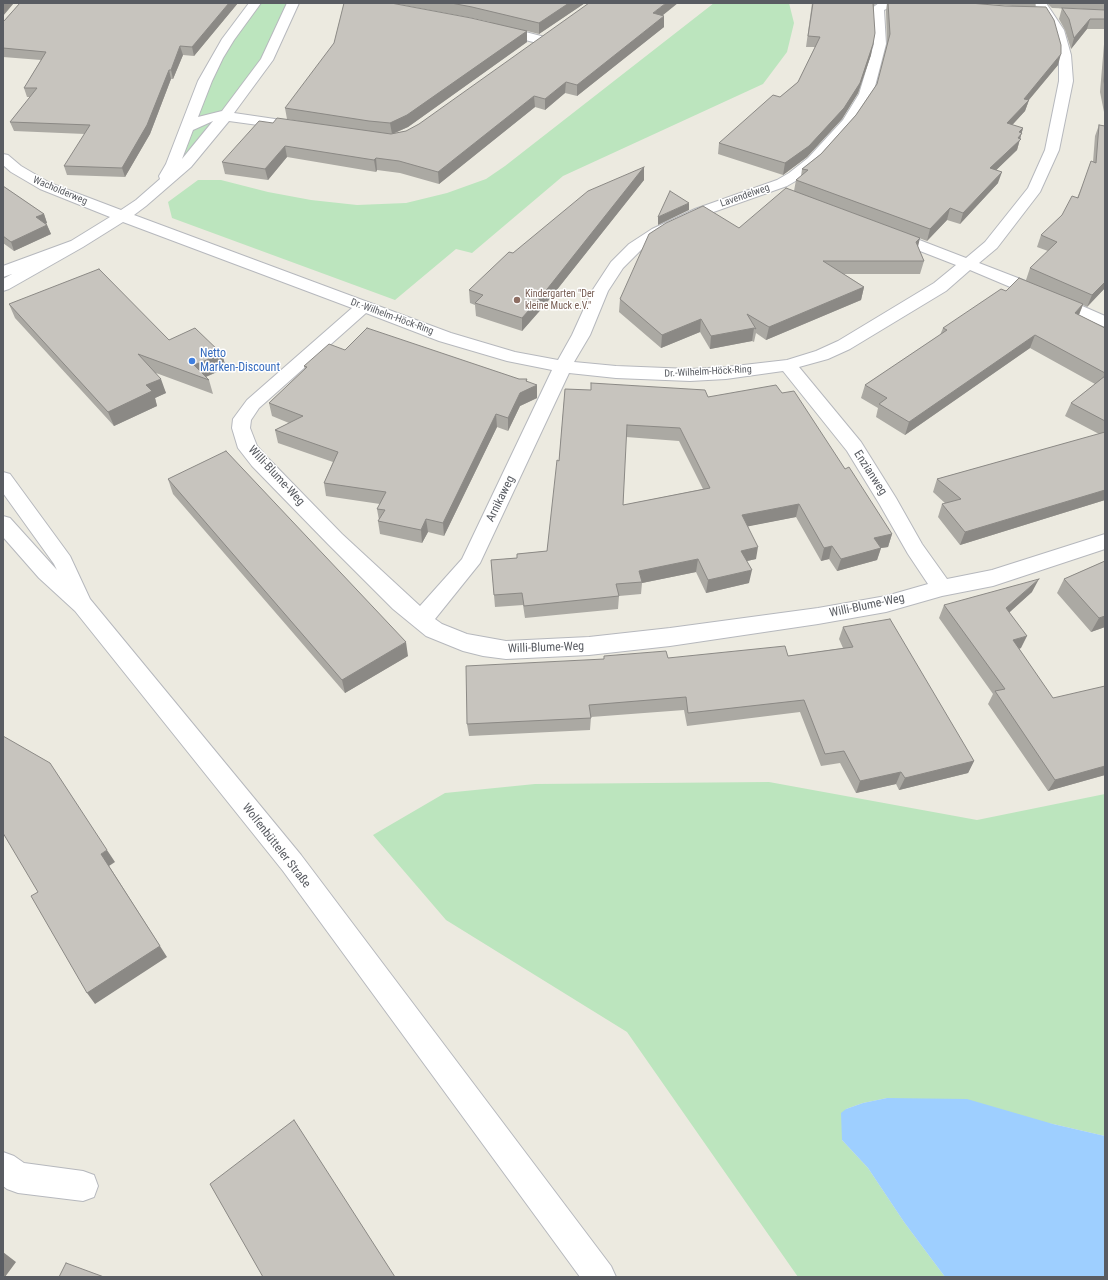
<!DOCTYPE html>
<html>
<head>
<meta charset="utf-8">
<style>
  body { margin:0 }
  #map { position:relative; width:1108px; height:1280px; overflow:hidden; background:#eceae0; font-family:"Roboto Condensed",sans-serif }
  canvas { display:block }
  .frame { position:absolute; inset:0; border:4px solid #595c62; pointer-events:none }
</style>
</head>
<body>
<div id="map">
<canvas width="1108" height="1280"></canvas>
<div class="frame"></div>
</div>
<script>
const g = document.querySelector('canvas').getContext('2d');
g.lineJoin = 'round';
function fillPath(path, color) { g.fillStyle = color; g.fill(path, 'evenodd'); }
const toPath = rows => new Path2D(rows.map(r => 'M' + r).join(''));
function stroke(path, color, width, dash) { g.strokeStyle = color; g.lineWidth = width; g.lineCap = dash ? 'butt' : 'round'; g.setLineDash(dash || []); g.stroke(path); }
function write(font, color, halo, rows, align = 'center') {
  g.font = font + ' "Roboto Condensed",sans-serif'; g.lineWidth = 3; g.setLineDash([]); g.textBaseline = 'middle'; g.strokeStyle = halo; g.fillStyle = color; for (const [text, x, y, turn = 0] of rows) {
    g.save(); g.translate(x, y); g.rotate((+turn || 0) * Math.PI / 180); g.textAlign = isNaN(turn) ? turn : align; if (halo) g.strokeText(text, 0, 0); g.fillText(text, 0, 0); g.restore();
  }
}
const green = toPath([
  [256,3,293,3,276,43,186,164,173,163,205,81],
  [714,3,789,3,794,23,787,52,763,84,563,176,472,253,456,249,395,300,172,218,168,202,198,180,221,180,268,192,311,200,357,205,406,203,447,193,486,179,505,166],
  [769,782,977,820,1105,794,1105,1136,1053,1124,887,1098,863,1103,846,1109,842,1140,868,1168,904,1222,945,1277,798,1277,627,1032,446,920,373,835,445,793,535,784]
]);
const water = toPath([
  [887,1098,967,1099,1053,1124,1105,1136,1105,1277,945,1277,904,1222,868,1168,842,1140,841,1113,846,1109,863,1103]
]);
const minor = toPath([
  [249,3,261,3,234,40,223,58,212,81,198,117,222,111,261,59,287,3,299,3,273,60,234,113,302,123,307,124,309,127,307,130,302,131,229,121,191,167,146,206,134,215,451,333,515,352,558,360,572,335,592,291,611,262,629,244,652,229,695,209,777,180,789,173,808,158,843,120,859,94,874,44,872,8,879,3,895,3,893,6,884,10,886,44,873,94,853,125,818,164,799,179,787,186,705,215,664,235,641,250,623,268,608,291,590,335,574,362,616,366,690,369,726,367,787,360,816,351,838,341,934,283,956,265,884,237,882,234,884,231,890,229,896,231,966,258,985,242,1028,188,1045,150,1059,81,1059,55,1052,30,1034,3,1046,3,1064,30,1071,55,1073,81,1059,150,1040,192,997,248,979,263,1023,280,1105,316,1105,327,970,270,946,291,850,349,828,359,799,367,861,442,896,498,922,544,947,579,992,570,1105,534,1105,549,993,586,942,596,886,612,818,624,670,646,589,655,506,659,483,656,463,651,426,636,393,609,328,544,252,466,238,448,232,428,233,419,247,400,352,308,123,222,83,247,9,289,3,291,3,279,12,274,3,277,3,266,71,241,110,217,40,189,11,172,3,165,3,154,8,155,21,166,50,183,121,210,136,200,160,179,159,176,166,164,198,81,222,39,249,3],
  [213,121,182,159,193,130,213,121],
  [366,313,439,341,507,361,552,370,462,559,420,606,342,534,266,456,257,446,250,428,251,420,259,408,366,313],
  [783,371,847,451,880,505,908,554,928,584,886,596,818,608,670,628,589,637,506,641,467,634,442,624,435,619,480,563,569,373,616,378,690,381,726,379,783,371],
  [498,25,545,37,547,40,545,43,541,44,494,32,492,29,494,26,498,25],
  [3,1152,14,1156,24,1163,83,1171,94,1175,98,1186,94,1197,83,1201,18,1193,7,1189,3,1186,3,1152]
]);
const tertiary = toPath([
  [3,472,10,474,70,556,90,599,301,855,611,1266,616,1277,580,1277,283,871,75,611,39,578,3,537,3,516,10,518,57,570,54,564,3,493,3,472]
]);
const wall = toPath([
  [20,3,238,3,194,56,183,55,173,79,171,79,150,134,125,177,67,175,64,166,85,134,14,131,10,122,30,97,27,97,24,88,41,60,3,57,3,21,4,21],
  [392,3,585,3,539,34,527,31,527,42,408,127,395,133,406,131,662,16,664,27,577,96,565,93,545,110,535,107,439,184,400,173,377,170,376,172,287,157,268,180,225,174,222,162,273,123,304,122,287,119,285,108,490,22,472,18],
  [812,3,877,3,874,5,871,55,858,93,842,119,807,157,783,175,718,154,719,143,780,97,798,82,815,47,806,47],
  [887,3,970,3,1005,6,1025,7,975,3,1036,3,1035,7,1058,65,1029,100,1025,111,1012,125,1023,128,1017,150,996,170,998,183,960,224,947,220,927,241,831,205,918,247,924,261,920,274,844,274,864,287,861,300,766,340,756,333,754,342,752,341,710,349,700,332,661,348,619,312,620,299,739,228,794,191,796,180,801,176,802,169,821,154,856,115,877,84,887,43,886,11],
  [1047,3,1105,3,1105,10,1052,8],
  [1062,8,1105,10,1105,28,1104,29,1087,29,1071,49,1065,30,1059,19],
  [1105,32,1105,117,1100,92],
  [1099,125,1105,288,1087,307,1083,305,1079,315,1105,328,1105,500,960,545,938,517,942,504,946,504,933,492,937,479,1099,434,1065,416,1071,403,1095,384,1030,348,905,435,876,417,878,408,861,398,865,385,940,335,943,328,1026,280,1030,268,1048,251,1037,247,1041,235,1062,215,1077,198,1093,162,1095,136],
  [644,167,644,180,544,306,522,331,476,316,475,305,470,303,469,290,513,253],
  [3,186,44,214,47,223,46,224,47,225,51,234,14,251,3,243],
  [9,304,169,340,222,354,226,368,206,377,209,380,213,394,156,373,166,393,155,398,157,406,114,426,15,318],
  [345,350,519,379,527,379,527,381,537,398,520,406,508,431,497,427,444,536,428,532,422,543,380,534,378,521,379,520,377,509,380,504,326,496,324,483,333,462,278,443,275,430,289,423,272,416,269,403,305,369,304,366],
  [565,389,708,397,782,393,845,469,892,534,888,547,881,548,877,560,837,571,829,559,821,561,796,517,748,526,756,559,747,561,749,583,706,593,696,572,642,583,641,594,619,596,618,609,525,618,523,605,495,607,491,560,517,558,517,554,547,551,559,461],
  [626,437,679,441,703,489,623,505],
  [168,479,408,656,345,693,173,494],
  [1105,561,1105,627,1091,632,1057,593,1064,579],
  [1032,592,1009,612,1021,648,1019,649,1105,775,1048,791,988,704,993,694,939,618,944,605],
  [843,627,974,761,968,773,899,790,896,784,856,793,840,763,821,766,800,712,687,726,684,710,591,717,590,730,469,736,467,724,604,659,604,656,668,658,788,656,843,648,839,639]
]);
const shadedWall = toPath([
  [4,3,14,3,3,16,3,4],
  [229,3,238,3,194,56,192,47],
  [569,3,585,3,539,34,539,23],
  [666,3,678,3,652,24,653,13],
  [664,16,664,27,577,96,577,85],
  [1090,19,1087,29,1071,49,1074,38],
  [527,31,527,42,408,127,392,134,390,123],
  [873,44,871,55,858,93,842,119,807,157,783,175,785,163],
  [180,46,183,55,173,79,171,70],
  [1061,54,1058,65,1027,102,1029,100,1025,111,1004,134,1007,123,1024,99],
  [169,70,171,79,150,134,125,177,122,168],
  [566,82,565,93,545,110,545,99],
  [534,96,535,107,439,184,438,172],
  [1023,128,1017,150,987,179,990,168,1019,132],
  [285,146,287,157,268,180,265,169],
  [376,158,377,170,376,172,374,160],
  [644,167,644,180,544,306,522,331,522,318],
  [1002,172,998,183,960,224,963,213],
  [689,203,689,210,658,225,658,217],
  [950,208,947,220,927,241,930,229],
  [44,214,47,223,40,226,36,217],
  [47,225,51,234,14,251,11,242],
  [920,238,917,251,916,242],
  [1105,282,1105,288,1087,307,1092,295],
  [864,287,861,300,766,340,769,327],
  [1083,304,1078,317,1075,313],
  [701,319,700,332,661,348,662,335],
  [754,328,752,341,710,349,711,336],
  [1035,335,1030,348,905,435,909,422],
  [222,354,226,368,203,378,194,365],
  [161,379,166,393,155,398,157,406,114,426,108,412,146,385],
  [527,379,527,389,537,385,537,398,520,406,508,431,508,418],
  [496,414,497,427,444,536,443,523],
  [1105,490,1105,500,960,545,965,532],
  [799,504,796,517,740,528,742,515],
  [426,519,428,532,422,543,421,530],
  [892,534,888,547,881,548,877,560,837,571,841,559,874,538],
  [832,546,829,559,821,561,824,548],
  [758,547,756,559,738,563,741,551],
  [698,559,696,572,642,583,639,571],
  [752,570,749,583,706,593,708,580],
  [1039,579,1032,592,1000,621,1006,608],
  [1105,616,1105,627,1091,632,1099,618],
  [1027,636,1021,648,1007,652,1013,640],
  [406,642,408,656,345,693,342,680],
  [974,761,968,773,899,790,905,778],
  [1105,766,1105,775,1048,791,1055,780],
  [901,772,896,784,856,793,860,781],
  [107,850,115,862,109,866,167,957,95,1004,87,993,101,854],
  [3,1252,16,1262,5,1277,3,1277]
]);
const building = toPath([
  [20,3,229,3,192,47,180,46,171,70,169,70,147,125,122,168,64,166,90,125,10,122,37,88,24,88,46,52,3,48,3,21,4,21,20,3],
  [344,3,391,3,471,18,527,31,407,115,390,123,369,121,285,108,334,43,344,3],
  [451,3,569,3,539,23,472,7,451,3],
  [589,3,666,3,653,13,664,16,577,85,566,82,545,99,534,96,438,172,399,161,376,158,374,160,285,146,265,169,222,162,259,121,273,123,277,118,391,134,406,131,419,124,589,3],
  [813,3,873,3,875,33,873,44,860,83,844,108,809,146,785,163,719,143,773,95,780,97,798,82,820,37,808,36,813,3],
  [888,3,970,3,1005,6,1046,7,1054,20,1061,45,1061,54,1024,99,1029,100,1007,123,1023,128,1019,132,1022,133,1018,138,1021,139,990,168,1002,172,963,213,950,208,930,229,796,180,808,170,802,169,821,154,856,115,877,84,890,34,888,3],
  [1062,8,1105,10,1105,19,1090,19,1074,38,1069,19,1062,8],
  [1105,65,1105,87,1104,81,1105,65],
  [1099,125,1105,126,1105,282,1092,295,1030,268,1057,242,1041,235,1062,215,1072,196,1078,198,1091,161,1096,163,1099,125],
  [644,167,544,293,522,318,475,303,483,295,469,290,509,252,513,253,588,191,644,167],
  [3,186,44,214,36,217,47,225,11,242,3,236,3,186],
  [786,188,920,238,916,242,924,261,823,261,864,287,769,327,747,314,756,329,754,328,711,336,701,319,662,335,620,299,649,234,666,223,703,206,739,228,786,188],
  [670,191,689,203,658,217,670,191],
  [99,269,169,340,195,328,222,354,194,365,209,380,138,354,161,379,146,385,152,391,108,412,9,304,99,269],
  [1019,278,1083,304,1075,313,1105,328,1105,373,1035,335,909,422,879,404,887,398,865,385,947,330,943,328,1001,289,1006,291,1019,278],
  [367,328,519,379,527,379,526,381,537,385,520,393,508,418,496,414,443,523,426,519,421,530,378,521,385,510,377,509,386,492,324,483,338,452,275,430,303,416,269,403,307,367,304,366,329,344,345,350,367,328],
  [1105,376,1105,421,1071,403,1105,376],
  [591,383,705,390,708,397,776,385,782,393,794,391,845,469,849,467,892,534,874,538,881,548,841,559,832,546,824,548,799,504,742,515,758,547,741,551,752,570,708,580,698,559,639,571,642,582,616,584,619,596,524,606,522,593,494,595,491,560,517,558,517,554,547,551,557,460,559,461,565,389,591,390,591,383],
  [627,425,680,428,710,488,623,505,627,425],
  [1105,432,1105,490,965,532,942,504,961,499,937,479,1105,432],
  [226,451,406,642,342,680,168,479,226,451],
  [1105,561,1105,616,1099,618,1064,579,1105,561],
  [1039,579,1006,608,1027,636,1013,640,1053,698,1105,686,1105,766,1055,780,995,691,1005,689,944,605,1039,579],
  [890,619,974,761,905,778,901,772,860,781,844,751,825,754,804,700,688,713,686,697,589,705,591,718,467,724,466,666,604,659,604,656,666,651,668,658,785,646,788,656,853,647,843,627,890,619],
  [3,736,50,763,107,850,101,854,160,946,87,993,31,896,38,892,3,833,3,736],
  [294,1120,395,1277,263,1277,210,1184,294,1120],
  [66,1263,104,1277,59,1277,66,1263]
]);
const markers = [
  [517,300,4,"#8d6e63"],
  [192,361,4,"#3f7fe0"]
];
const farStreetnames = [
  ["Wacholderweg",60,191,23],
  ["Lavendelweg",745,196,-19],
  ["Dr.-Wilhelm-Höck-Ring",392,317,20],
  ["Dr.-Wilhelm-Höck-Ring",708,372,-3]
];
const farEducationnames = [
  ["Kindergarten \"Der",525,294],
  ["kleine Muck e.V.\"",525,306]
];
const shopNames = [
  ["Netto",200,354],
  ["Marken-Discount",200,368]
];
const streetNames = [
  ["Enzianweg",870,473,57],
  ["Willi-Blume-Weg",276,476,47],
  ["Arnikaweg",501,499,-64],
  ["Willi-Blume-Weg",867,606,-12],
  ["Willi-Blume-Weg",546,648,-2],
  ["Wolfenbütteler Straße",276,846,52]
];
fillPath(green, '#bce5be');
fillPath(water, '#9ecfff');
stroke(minor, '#b6b8bd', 2);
stroke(tertiary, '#b6b8bd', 2);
fillPath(minor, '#fff');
fillPath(tertiary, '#fff');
fillPath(wall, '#aba9a3');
fillPath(shadedWall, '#8b8985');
fillPath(building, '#c7c4be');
stroke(building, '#8b8985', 1);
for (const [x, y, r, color] of markers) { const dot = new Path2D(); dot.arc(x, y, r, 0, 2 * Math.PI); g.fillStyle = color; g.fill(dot); stroke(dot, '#fff', 1.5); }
write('10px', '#595c62', '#fff', farStreetnames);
write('10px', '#785e54', '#fff', farEducationnames, 'left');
write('12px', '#366cbe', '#fff', shopNames, 'left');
write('12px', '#595c62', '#fff', streetNames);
</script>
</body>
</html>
